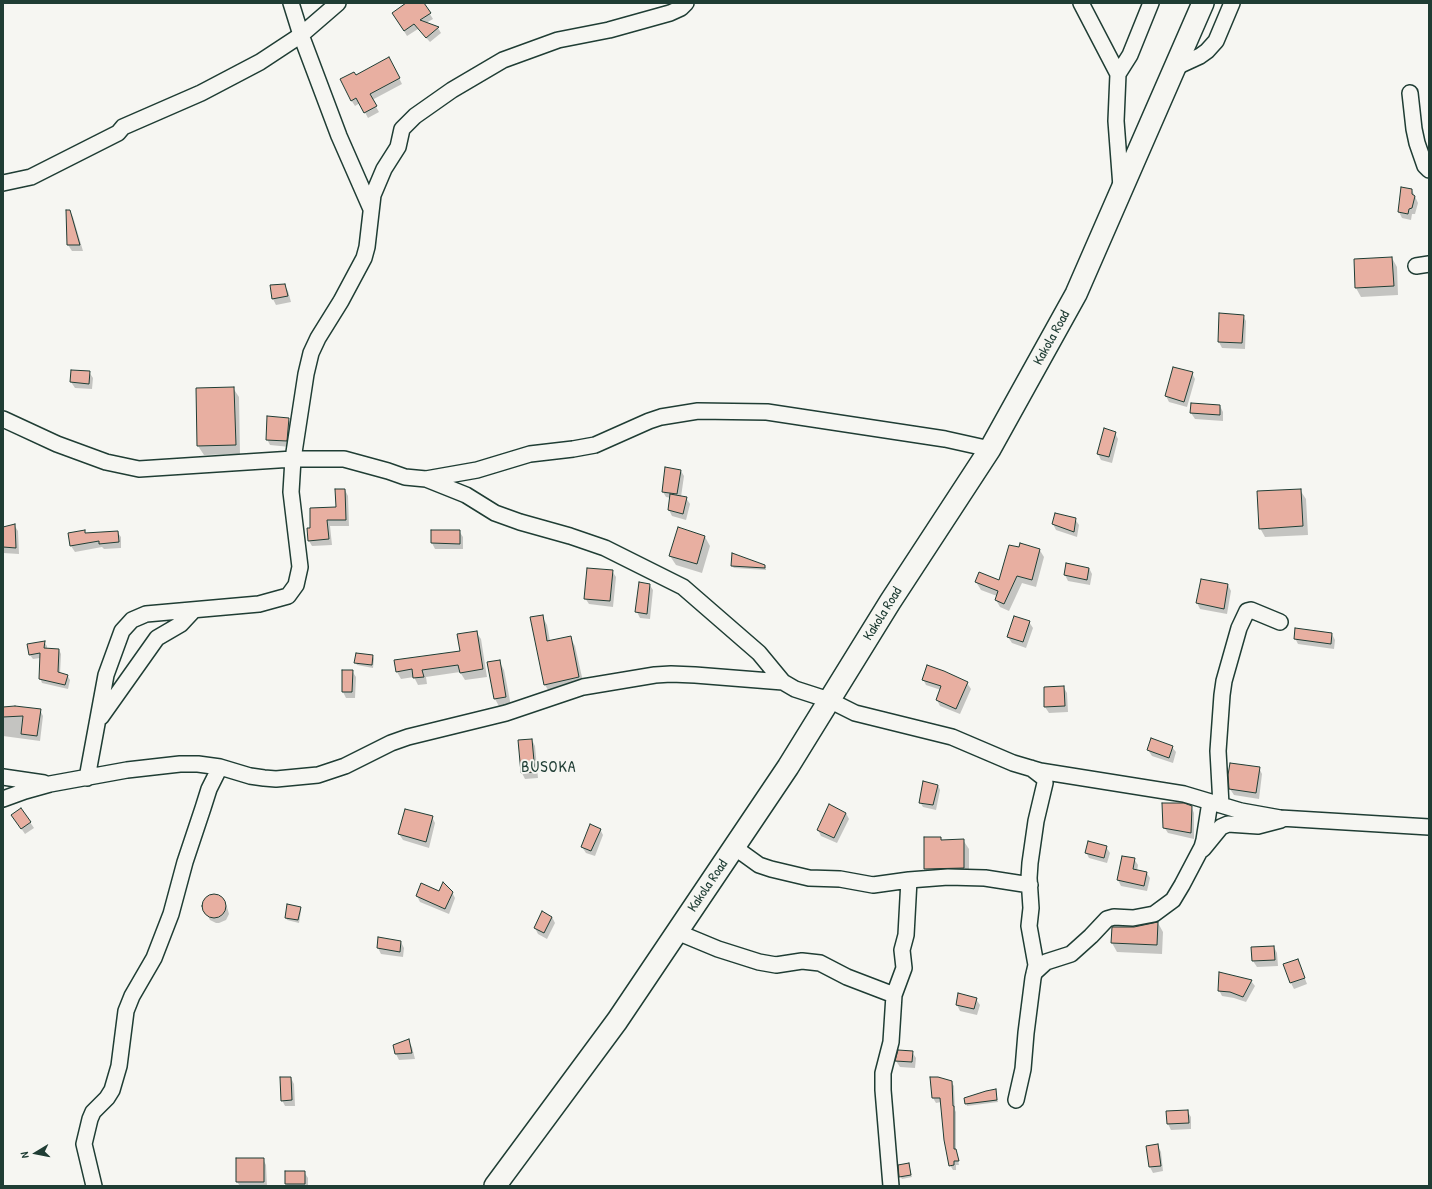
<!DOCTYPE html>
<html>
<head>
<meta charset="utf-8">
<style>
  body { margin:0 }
  #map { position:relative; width:1432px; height:1189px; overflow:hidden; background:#f6f6f2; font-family:"Patrick Hand",sans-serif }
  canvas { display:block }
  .frame { position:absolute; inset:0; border:4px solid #1f3d34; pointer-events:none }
  .north { position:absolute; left:16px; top:1133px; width:40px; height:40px; -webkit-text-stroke:3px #f6f6f2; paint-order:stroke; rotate:260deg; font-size:11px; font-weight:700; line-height:16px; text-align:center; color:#1f3d34 }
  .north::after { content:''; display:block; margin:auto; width:14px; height:18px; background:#1f3d34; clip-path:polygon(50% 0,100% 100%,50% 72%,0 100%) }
</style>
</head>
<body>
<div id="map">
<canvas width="1432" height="1189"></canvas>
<div class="frame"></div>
<div class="north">N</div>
</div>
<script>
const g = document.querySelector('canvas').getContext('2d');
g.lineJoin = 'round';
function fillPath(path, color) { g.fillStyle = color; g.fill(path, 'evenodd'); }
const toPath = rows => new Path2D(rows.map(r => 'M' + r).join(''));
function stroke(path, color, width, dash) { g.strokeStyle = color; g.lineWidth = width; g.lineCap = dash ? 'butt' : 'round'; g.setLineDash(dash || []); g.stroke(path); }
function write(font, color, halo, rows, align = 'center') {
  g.font = font + ' "Patrick Hand",sans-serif'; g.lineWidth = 4; g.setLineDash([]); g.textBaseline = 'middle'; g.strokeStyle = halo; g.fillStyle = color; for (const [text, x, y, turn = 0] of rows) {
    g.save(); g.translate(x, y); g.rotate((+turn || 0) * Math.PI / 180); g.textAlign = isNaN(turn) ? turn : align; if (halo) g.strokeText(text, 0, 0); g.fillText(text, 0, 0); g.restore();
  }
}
const shadow = toPath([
  [408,3,423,3,433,19,426,23,438,28,441,33,430,42,418,29,407,36,396,18],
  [389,58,402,84,372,100,379,112,368,118,360,103,355,106,351,100,356,76],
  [1402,188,1412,190,1418,203,1415,214,1412,214,1411,220,1402,218,1399,212],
  [70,211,73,217,83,251,72,251,68,245],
  [1392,258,1397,267,1398,295,1361,297,1356,288],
  [284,285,288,291,291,302,276,305,273,299],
  [1243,316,1246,321,1245,349,1222,348,1219,342],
  [89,372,93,378,92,389,75,388,71,382],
  [1192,373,1195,379,1187,407,1169,402,1166,396],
  [233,388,239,397,240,454,204,455,198,446],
  [1220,406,1223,412,1223,421,1195,419,1191,413],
  [288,419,292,425,290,447,270,445,267,439],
  [1115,433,1118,439,1112,463,1101,460,1098,454],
  [681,471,684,476,681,497,686,498,690,504,686,520,672,516,669,510,671,498,666,497,663,492],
  [345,490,348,496,349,526,330,526,332,545,312,546,309,541,311,529,337,508],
  [1300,490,1306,499,1308,535,1265,537,1260,528],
  [1075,519,1079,525,1077,537,1056,530,1053,524],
  [14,525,18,531,19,554,3,553,3,528],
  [84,531,86,534,117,532,121,537,121,548,104,549,102,547,75,552,71,546,69,534],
  [459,531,463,537,463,549,435,549,432,543],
  [705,537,710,546,702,573,676,565,670,556],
  [1019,549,1039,549,1044,557,1036,587,1022,583,1009,611,1000,607,996,600,997,596,981,590,976,582,1000,581],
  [732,566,765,566,766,569,766,570,734,568],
  [1089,568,1092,574,1090,585,1068,581,1065,575],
  [612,571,616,577,613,607,589,604,585,598],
  [1201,580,1228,585,1231,591,1227,614,1200,609,1197,603],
  [649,584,653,590,650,619,640,618,637,612],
  [542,616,547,625,550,641,570,637,575,646,584,686,550,693,545,685],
  [1029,622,1033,628,1026,648,1012,643,1008,637],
  [476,632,481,639,487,677,465,680,460,672,426,677,427,684,418,685,414,677,401,679,397,672,461,652],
  [1332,634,1335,640,1334,649,1298,644,1295,638],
  [44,642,47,646,47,649,59,650,61,654,60,674,67,675,70,680,68,689,42,683,40,678,40,658,33,659,30,655,28,645],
  [373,656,374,659,373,668,357,665,356,663],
  [499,661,504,670,511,706,500,708,495,699],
  [352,671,356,677,355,698,346,698,343,692],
  [923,679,967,683,971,689,960,714,940,706,937,700,941,690,926,685],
  [1064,688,1067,693,1068,712,1049,713,1045,707],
  [3,708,40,710,43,716,40,741,3,736],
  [532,740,535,746,538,778,525,779,522,773,519,741],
  [1172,747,1176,752,1173,763,1152,756,1148,750],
  [1259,768,1262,774,1259,799,1234,795,1230,789],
  [938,785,940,790,936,810,923,807,920,802],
  [1191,806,1194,813,1194,839,1168,833,1164,827],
  [846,813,849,819,837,843,821,836,818,830],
  [12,815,30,822,34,828,25,834],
  [432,817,435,823,429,848,403,840,399,834],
  [600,829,603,835,595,856,586,853,582,847],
  [940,838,942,841,963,840,969,849,969,877,931,878,925,868],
  [1106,847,1110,853,1107,863,1089,858,1086,852],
  [1134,859,1138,865,1137,871,1146,872,1150,878,1147,891,1121,886,1118,880],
  [440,892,452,892,455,898,449,914,420,902,417,896],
  [215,895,221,898,223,900,227,907,229,914,226,920,219,923,216,923,210,920,203,907,203,903,207,897],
  [300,908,301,911,299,923,287,920,286,917],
  [552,917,555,923,547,939,538,934,535,928],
  [1158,923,1163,932,1162,954,1117,952,1112,943,1135,928],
  [379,938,401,942,404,948,403,957,381,954,378,948],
  [1274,947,1277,953,1278,966,1257,967,1253,961,1252,948],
  [1298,961,1307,984,1294,989,1291,983],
  [1251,981,1255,986,1246,1002,1234,998,1222,996,1219,990],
  [976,999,980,1005,977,1015,960,1011,957,1005],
  [408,1041,412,1047,415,1059,399,1060,396,1054,394,1045],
  [899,1052,912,1052,916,1058,915,1068,900,1067,896,1061],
  [291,1078,294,1084,295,1106,285,1106,282,1100],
  [931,1078,951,1082,954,1086,955,1110,956,1112,956,1151,959,1165,956,1165,956,1170,953,1170,950,1165,941,1102,936,1103,933,1098],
  [996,1091,998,1102,967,1106,966,1103],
  [1187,1111,1191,1117,1191,1129,1171,1130,1168,1124],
  [1158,1146,1161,1152,1163,1171,1153,1173,1150,1167],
  [263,1159,266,1165,267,1186,240,1186,237,1182],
  [909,1164,912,1177,902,1179,900,1176],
  [304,1172,308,1178,308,1186,287,1186,286,1184]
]);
const building = toPath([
  [406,3,424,3,431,13,420,20,439,27,426,38,414,24,404,31,392,13,406,3],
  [389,57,400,78,370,94,377,106,364,113,356,98,351,101,340,79,354,72,356,75,389,57],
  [1401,187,1412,189,1412,194,1415,196,1412,208,1409,209,1408,214,1398,212,1401,187],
  [66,210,70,210,80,245,67,245,66,210],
  [1392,257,1394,286,1355,288,1354,259,1392,257],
  [285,284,288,296,272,299,270,285,285,284],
  [1219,313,1244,315,1242,343,1218,342,1219,313],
  [1173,367,1193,372,1184,402,1165,396,1173,367],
  [71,370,90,371,89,384,70,382,71,370],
  [234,387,236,445,197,446,196,388,234,387],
  [1191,403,1220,405,1220,415,1190,413,1191,403],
  [267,416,289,418,287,441,266,440,267,416],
  [1104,428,1116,432,1109,457,1097,454,1104,428],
  [665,467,681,470,677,494,662,492,665,467],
  [335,489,345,489,346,520,327,520,329,539,308,541,307,528,310,528,310,508,336,507,335,489],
  [1301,489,1303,526,1259,529,1257,491,1301,489],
  [670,494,687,497,683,514,668,510,670,494],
  [1055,513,1076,518,1074,532,1052,524,1055,513],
  [15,524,16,548,3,547,3,527,15,524],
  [678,527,705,536,697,564,669,556,678,527],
  [85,530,85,533,118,531,119,542,99,544,99,541,70,546,68,533,85,530],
  [431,530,460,530,460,544,431,543,431,530],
  [1020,543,1040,549,1032,580,1017,576,1004,604,995,600,998,591,975,582,979,572,999,580,1009,545,1019,547,1020,543],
  [732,553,765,565,765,568,731,566,732,553],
  [1066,563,1089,568,1087,580,1064,575,1066,563],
  [587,568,613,570,610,601,584,599,587,568],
  [1201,579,1228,584,1224,609,1196,603,1201,579],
  [639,582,650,584,647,614,635,612,639,582],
  [543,615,547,641,571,636,579,677,544,685,530,617,543,615],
  [1014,616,1030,621,1023,642,1007,637,1014,616],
  [1295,628,1332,633,1331,644,1294,639,1295,628],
  [477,631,483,669,460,673,458,665,422,670,424,677,413,678,412,669,396,672,394,660,460,651,457,634,477,631],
  [45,641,44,648,59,649,58,672,68,675,65,685,39,679,40,653,29,655,27,644,45,641],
  [356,653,373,655,372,665,354,663,356,653],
  [500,660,506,697,494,699,487,662,500,660],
  [927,665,944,671,968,682,956,709,936,700,941,686,922,680,927,665],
  [342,670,353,670,352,692,342,692,342,670],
  [1064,686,1065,706,1044,707,1044,687,1064,686],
  [15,706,41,709,37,736,21,734,23,716,3,717,3,707,15,706],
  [1151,738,1173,746,1169,758,1147,750,1151,738],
  [532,739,535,772,521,773,518,740,532,739],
  [1230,763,1260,767,1256,793,1229,789,1228,775,1230,763],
  [923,781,938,785,933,805,919,803,923,781],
  [1162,803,1184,803,1192,806,1191,833,1163,828,1162,803],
  [829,804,846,813,834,838,817,830,829,804],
  [21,808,31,822,21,829,11,815,21,808],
  [405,809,433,816,426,842,398,834,405,809],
  [590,824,601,829,591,851,581,847,590,824],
  [924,837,941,837,941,840,964,839,964,868,924,869,924,837],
  [1088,841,1107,846,1104,858,1085,853,1088,841],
  [1122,856,1135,858,1133,869,1147,872,1144,886,1117,880,1122,856],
  [443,882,453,892,445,909,416,896,421,883,439,891,443,882],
  '202 906a12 12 0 1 1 24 0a12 12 0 1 1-24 0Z',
  [287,904,301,907,298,920,285,918,287,904],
  [542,911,552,917,544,933,534,928,542,911],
  [1158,922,1157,945,1111,943,1112,927,1134,927,1158,922],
  [378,937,401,941,400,952,377,948,378,937],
  [1274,946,1275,960,1252,961,1251,947,1274,946],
  [1298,959,1305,978,1290,983,1283,964,1298,959],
  [1219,972,1252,980,1243,997,1230,992,1218,991,1219,972],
  [958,993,977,998,974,1009,956,1005,958,993],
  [409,1039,412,1053,395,1054,393,1045,409,1039],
  [898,1050,913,1051,912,1062,895,1061,898,1050],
  [280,1077,291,1077,292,1100,281,1101,280,1077],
  [930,1077,938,1077,952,1081,953,1106,954,1106,954,1149,956,1149,959,1161,954,1161,954,1165,949,1166,944,1140,940,1098,932,1098,930,1077],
  [996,1089,997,1100,965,1104,964,1098,986,1091,996,1089],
  [1188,1110,1189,1123,1167,1124,1166,1111,1188,1110],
  [1158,1144,1161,1166,1149,1167,1146,1146,1158,1144],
  [236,1158,264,1158,264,1182,236,1182,236,1158],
  [909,1163,911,1175,899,1177,898,1165,909,1163],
  [285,1171,305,1171,305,1184,285,1184,285,1171]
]);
const minor = toPath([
  [291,3,301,35,339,136,371,209],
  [1081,3,1118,74],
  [1174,68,1200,56,1207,51,1216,41,1232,3],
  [1410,93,1414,129,1417,143,1425,166,1429,170],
  [3,183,31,177,118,133,123,127,201,93,260,62,301,35,338,3],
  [1121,187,1116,121,1118,74,1130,55,1151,3],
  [1416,266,1429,264],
  [3,419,57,444,106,462,139,469,293,459,344,459,388,471,405,477,426,479,466,495,495,513,520,522,570,536,605,548,683,587,759,653,783,682],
  [426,479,477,470,530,454,573,449,595,445,649,421,661,417,698,411,767,412,945,439,990,449],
  [101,717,157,638,181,624,194,610],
  [3,777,44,783],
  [87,778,106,675,122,631,132,620,146,614,259,604,288,596,296,585,300,567,291,492,293,459,306,374,311,353,318,338,341,301,364,258,367,247,373,195,384,169,398,147,402,129,415,116,452,90,503,60,558,40,609,30,670,13,681,8,686,3],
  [3,799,25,791,50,784,127,770,180,764,198,764,220,767,250,776,264,778,276,779,318,775,345,766,391,743,408,737,506,713,583,687,655,675,671,674,695,675,783,682,795,689,829,700,855,713,952,737,1013,763,1040,771,1184,794,1241,811,1280,818,1429,827],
  [1221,805,1218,751,1222,695,1224,681,1239,628,1247,611,1251,610,1280,622],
  [734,847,759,865,771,869,809,878,840,879,873,885,909,880,948,877,985,878,1030,885],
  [1203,849,1221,827,1228,824,1258,826,1281,820],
  [677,932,718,949,759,962,776,965,802,961,820,963,847,977,894,995],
  [1034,973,1046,962,1071,954,1091,936,1107,919,1114,917,1133,918,1154,914,1173,900,1182,885,1202,847,1204,840,1210,802],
  [1016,1100,1023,1069,1026,1033,1033,978,1036,965,1029,926,1031,908,1029,878,1030,863,1036,821,1045,783,1044,778,1031,768],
  [94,1186,84,1144,90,1119,93,1112,107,1098,112,1090,119,1066,126,1011,132,996,154,958,171,914,185,862,203,808,209,789,220,767],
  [891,1186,883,1090,883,1073,891,1042,894,995,904,968,902,950,906,935,909,880]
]);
const secondary = toPath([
  [495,1186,617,1021,788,767,890,602,990,449,1076,294,1203,3]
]);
const streetNames = [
  ["Kakola Road",1052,338,-61],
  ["Kakola Road",883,614,-58],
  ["Kakola Road",708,886,-56]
];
const quarterNames = [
  ["BUSOKA",549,768]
];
fillPath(shadow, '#0003');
fillPath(building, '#e8afa1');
stroke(building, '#1f3d34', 1);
stroke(minor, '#1f3d34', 18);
stroke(secondary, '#1f3d34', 24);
stroke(minor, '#f6f6f2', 15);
stroke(secondary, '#f6f6f2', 21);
write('14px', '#1f3d34', '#f6f6f2', streetNames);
g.letterSpacing = '1px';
write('16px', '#1f3d34', '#f6f6f2', quarterNames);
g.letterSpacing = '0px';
</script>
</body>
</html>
